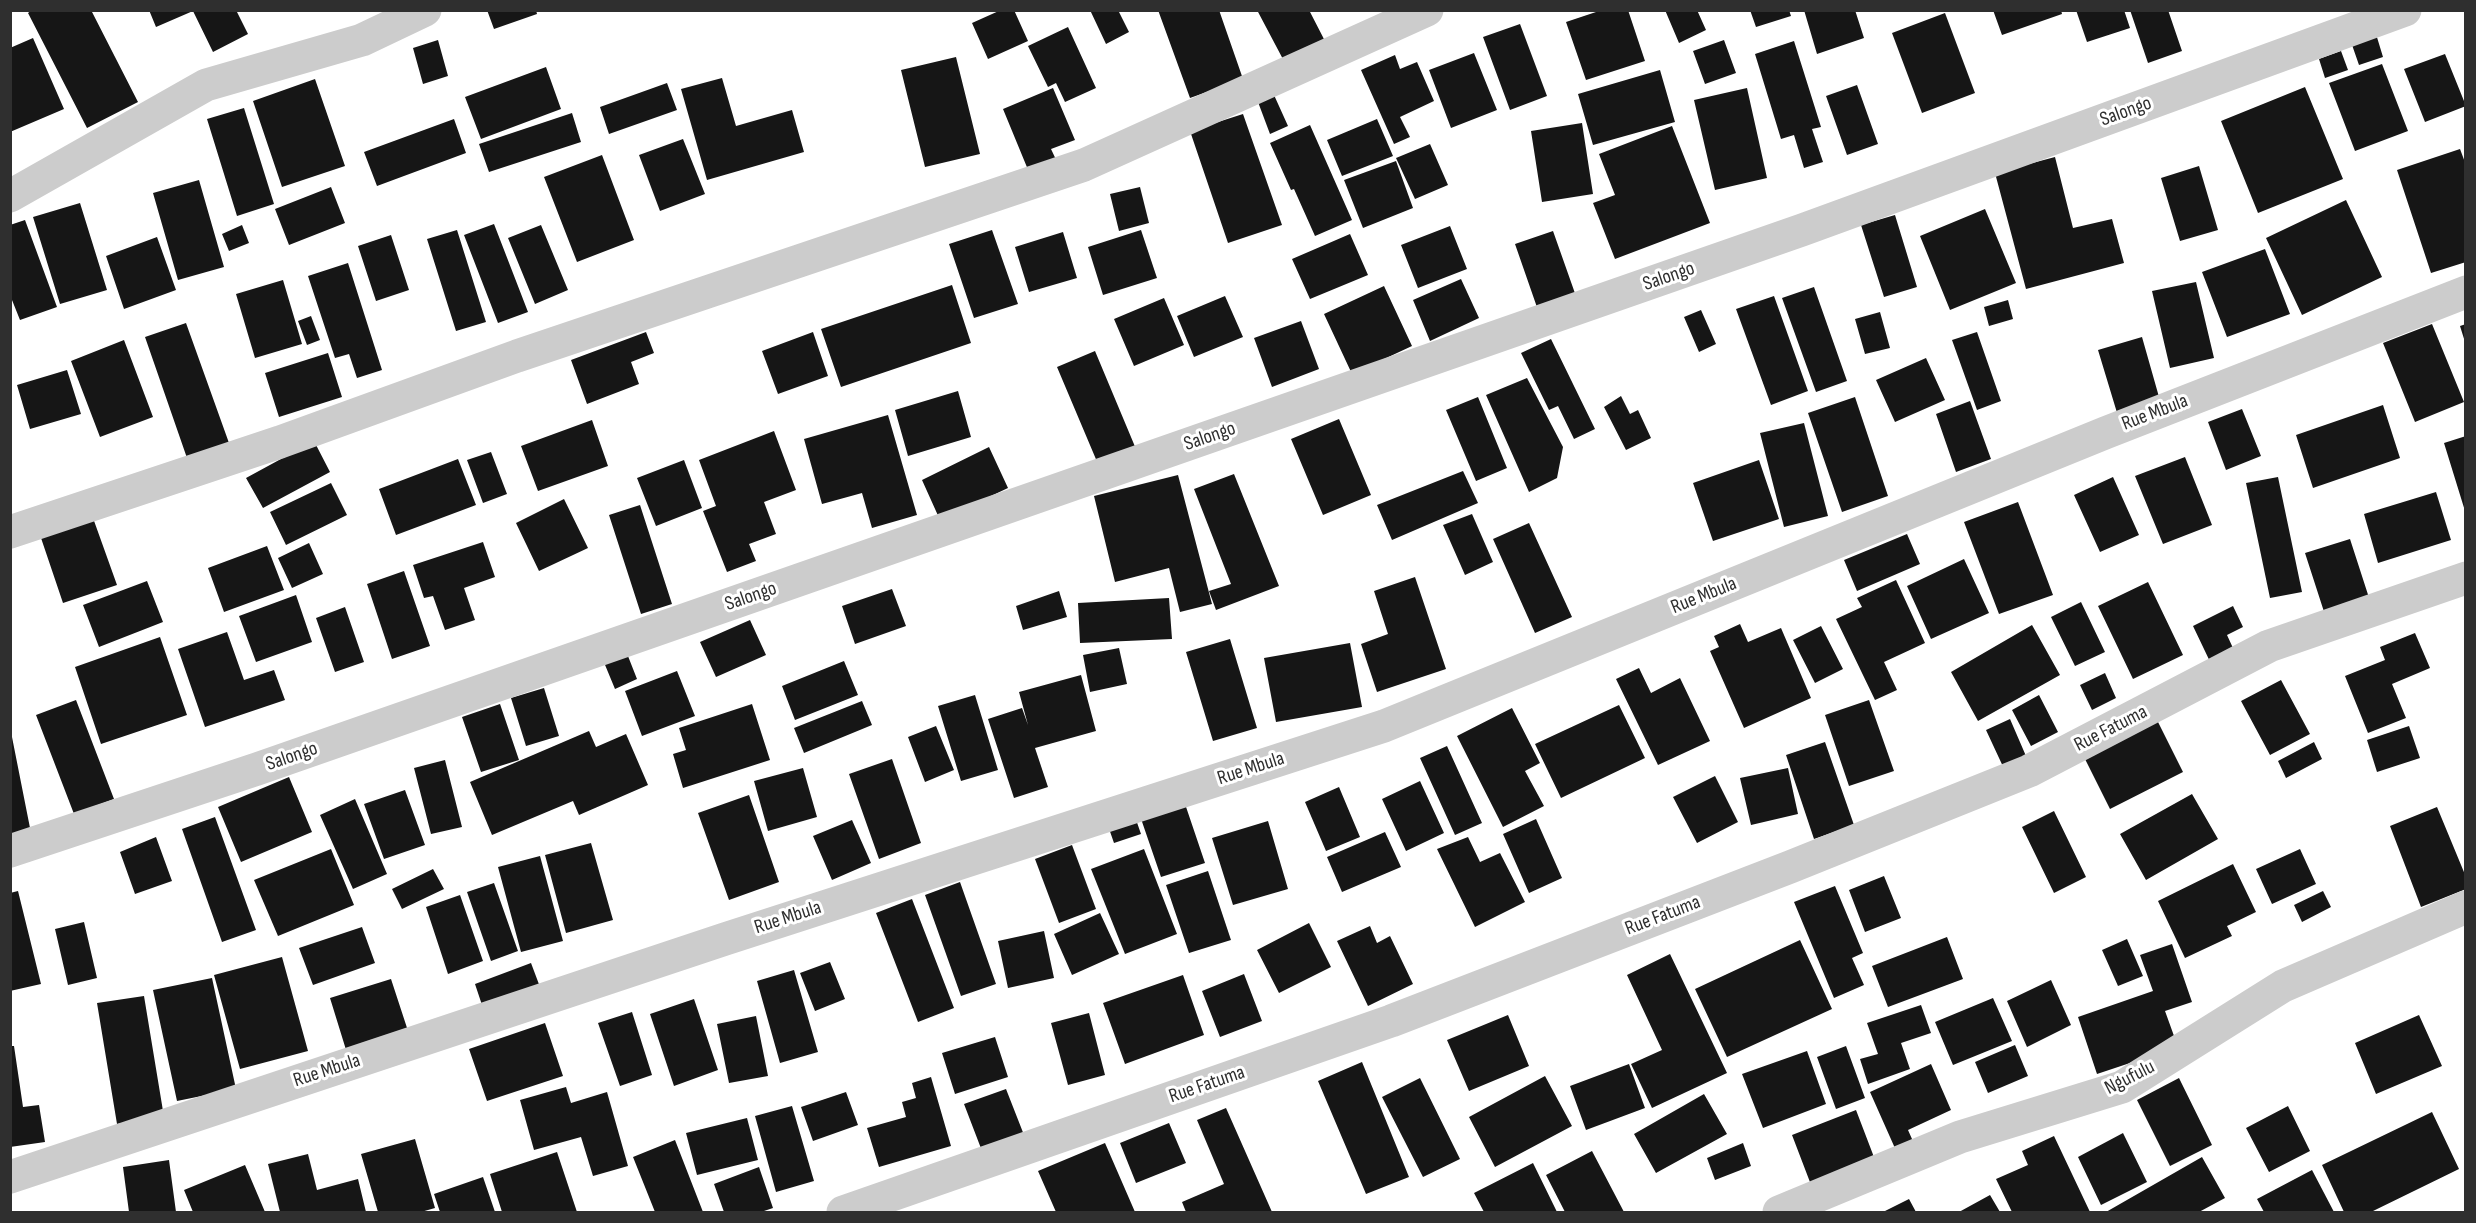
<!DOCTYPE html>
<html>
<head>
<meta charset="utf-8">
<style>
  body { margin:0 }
  #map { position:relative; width:2476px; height:1223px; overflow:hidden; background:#fff; font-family:"Sofia Sans Condensed",sans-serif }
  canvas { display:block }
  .frame { position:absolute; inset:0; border:12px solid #2f2f2f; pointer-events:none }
</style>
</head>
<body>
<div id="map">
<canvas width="2476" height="1223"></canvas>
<div class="frame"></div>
</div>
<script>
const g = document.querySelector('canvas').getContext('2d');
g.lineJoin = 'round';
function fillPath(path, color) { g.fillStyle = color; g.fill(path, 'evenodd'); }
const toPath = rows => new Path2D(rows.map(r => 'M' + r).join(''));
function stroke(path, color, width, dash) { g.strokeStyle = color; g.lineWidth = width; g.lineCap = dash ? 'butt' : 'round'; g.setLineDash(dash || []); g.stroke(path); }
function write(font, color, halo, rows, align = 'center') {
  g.font = font + ' "Sofia Sans Condensed",sans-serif'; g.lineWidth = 6; g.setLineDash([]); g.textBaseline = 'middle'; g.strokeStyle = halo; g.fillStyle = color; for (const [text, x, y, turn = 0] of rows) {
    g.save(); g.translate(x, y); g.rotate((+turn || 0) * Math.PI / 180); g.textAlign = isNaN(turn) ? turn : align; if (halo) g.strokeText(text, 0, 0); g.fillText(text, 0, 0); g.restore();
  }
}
const building = toPath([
  [32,10,91,10,138,102,87,128,28,13],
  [149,10,236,10,248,34,213,52,193,11,156,27],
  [487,10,536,10,537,14,494,29],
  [1001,10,1014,10,1028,41,988,59,972,23],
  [1090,10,1118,10,1129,32,1106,44],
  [1158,10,1219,10,1243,79,1190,98],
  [1257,10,1309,10,1326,43,1285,63],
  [1602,10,1628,10,1645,61,1586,80,1566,22],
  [1665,10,1697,10,1706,30,1679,43],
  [1750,10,1789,10,1791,16,1756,27],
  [1804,10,1855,10,1864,38,1817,54],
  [1993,10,2061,10,2062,14,2002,35],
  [2076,10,2124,10,2130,28,2087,42],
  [2130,10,2168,10,2182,51,2148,63],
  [1945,13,1975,93,1922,113,1892,33],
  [1520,24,1547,96,1510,110,1483,37],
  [1068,27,1096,88,1065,102,1056,83,1048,87,1028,46],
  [2376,34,2383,57,2359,65,2351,42],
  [33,38,64,109,10,132,10,48],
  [438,40,448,76,423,84,413,48],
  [1724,40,1736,73,1705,84,1693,51],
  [1794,41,1821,127,1812,129,1823,162,1804,168,1794,135,1781,139,1755,54],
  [2341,51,2348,70,2325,78,2319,59],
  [1474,53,1497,110,1451,128,1429,70],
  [2445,54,2466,106,2425,122,2404,69],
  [1395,55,1400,69,1417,62,1434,101,1400,117,1410,137,1394,144,1361,70],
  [956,57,980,154,925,167,901,70],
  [2382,64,2408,131,2355,151,2329,83],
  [546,67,561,109,481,139,465,97],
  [1660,70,1675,122,1593,145,1578,94],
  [722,78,736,126,792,110,804,152,707,180,681,89],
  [315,79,345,166,282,187,253,101],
  [667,83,677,110,609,134,600,107],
  [1857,85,1878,144,1847,155,1826,96],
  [2305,87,2343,179,2258,213,2221,121],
  [1053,88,1075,140,1051,149,1059,166,1031,177,1003,109],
  [1747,88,1767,178,1715,190,1694,100],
  [1274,95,1288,126,1270,134,1258,102],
  [244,108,274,204,237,216,207,119],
  [572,113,581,142,489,172,479,144],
  [1243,114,1282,225,1228,243,1190,131],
  [454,119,466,153,377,186,364,152],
  [1377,119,1393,156,1342,176,1327,140],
  [1582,123,1593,194,1542,202,1531,131],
  [1310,125,1352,220,1315,236,1294,189,1291,190,1270,143],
  [1672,126,1710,223,1615,259,1593,203,1615,195,1599,154],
  [683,139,705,194,660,211,639,155],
  [1430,144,1448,185,1415,199,1396,158],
  [2460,149,2466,165,2466,262,2431,273,2397,170],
  [602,155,634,240,577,262,544,177],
  [2055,157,2073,228,2112,219,2124,263,2026,289,1995,173],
  [1396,161,1413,208,1363,228,1344,180],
  [2199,166,2218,230,2180,241,2161,178],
  [199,180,224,267,178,280,153,193],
  [331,187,345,223,289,245,275,209],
  [1140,187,1149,223,1119,231,1110,194],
  [2346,200,2382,277,2302,315,2266,238],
  [80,203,107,290,60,304,33,217],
  [1985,209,2016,283,1950,310,1920,236],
  [1895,215,1917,287,1884,297,1861,225],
  [25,220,57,307,20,320,10,295,10,225],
  [494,224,528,312,498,323,464,235],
  [242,225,249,243,229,251,222,234],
  [541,225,568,290,535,304,508,238],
  [1450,226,1467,269,1418,288,1401,245],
  [457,230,486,322,456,331,427,239],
  [992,230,1018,304,974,318,949,244],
  [1141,230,1157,278,1103,295,1088,247],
  [1553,231,1577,299,1539,313,1515,244],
  [1063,232,1077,278,1029,292,1015,247],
  [1350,234,1368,275,1310,299,1292,259],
  [391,235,409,290,376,301,358,246],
  [157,237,176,290,124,309,106,256],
  [2265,249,2290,314,2227,337,2202,272],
  [348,263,382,370,357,378,349,354,335,358,308,276],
  [1461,279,1479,318,1430,341,1413,300],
  [283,280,302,344,255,358,236,294],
  [2196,282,2214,358,2170,368,2152,291],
  [952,285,971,343,841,387,821,329],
  [1384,286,1412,346,1352,374,1324,314],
  [1814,287,1847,381,1816,392,1782,298],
  [1225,296,1243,337,1194,357,1177,316],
  [1774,296,1808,391,1771,405,1736,309],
  [1164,298,1184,345,1134,366,1114,319],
  [2008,300,2013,319,1989,326,1984,307],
  [1701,310,1716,344,1699,352,1684,317],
  [1880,312,1890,348,1865,354,1855,319],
  [311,316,320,340,307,345,298,321],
  [1301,321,1319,369,1272,387,1254,338],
  [186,323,229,443,187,458,145,337],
  [2432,324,2464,402,2415,422,2383,343],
  [2466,324,2466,342,2465,342,2460,326],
  [646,332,654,353,631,362,639,384,587,404,571,360],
  [813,332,828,376,778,394,762,351],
  [1977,332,2001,401,1977,410,1952,340],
  [2142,337,2161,404,2118,416,2098,350],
  [1551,339,1595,429,1574,439,1558,406,1549,410,1521,353],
  [124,340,153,417,100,437,71,361],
  [1095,351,1136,449,1098,464,1057,367],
  [328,353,342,397,279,417,265,373],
  [1926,358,1945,400,1895,422,1876,380],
  [67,370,81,414,30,429,17,385],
  [1527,378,1563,447,1557,478,1529,492,1486,395],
  [958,391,971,437,908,456,895,410],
  [1621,396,1630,414,1638,410,1651,438,1626,450,1604,407],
  [1478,397,1507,468,1476,481,1446,410],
  [1855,397,1888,496,1842,512,1808,413],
  [1970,401,1991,459,1956,472,1936,414],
  [2383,405,2400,458,2313,488,2296,435],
  [2242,409,2261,456,2226,470,2208,422],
  [888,415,917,515,872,528,862,493,822,504,804,439],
  [1339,419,1371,495,1323,515,1291,439],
  [592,420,608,466,538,491,521,446],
  [1804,423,1828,516,1784,527,1760,433],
  [774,431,796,490,764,502,776,534,749,544,756,561,727,572,703,511,716,506,699,460],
  [2466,436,2466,510,2465,511,2444,443],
  [314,441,330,472,263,508,246,478],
  [989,447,1008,488,940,520,922,480],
  [491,452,507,494,483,503,467,460],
  [2185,457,2212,525,2163,544,2135,476],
  [458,459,476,505,396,535,379,489],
  [684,460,702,508,656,526,637,478],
  [1759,460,1779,519,1713,541,1693,483],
  [1463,471,1478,503,1392,540,1377,505],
  [1234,474,1279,586,1216,610,1209,591,1231,584,1194,489],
  [1178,475,1212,604,1180,612,1169,568,1115,582,1094,496],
  [2113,477,2139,535,2100,552,2074,495],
  [2278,477,2302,592,2270,598,2246,483],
  [331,483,347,515,286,545,270,512],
  [2436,492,2451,540,2378,563,2364,514],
  [564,499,588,548,539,571,516,523],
  [2018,502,2053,595,1999,614,1964,522],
  [640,505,672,604,641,614,609,515],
  [1472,514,1493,562,1465,575,1443,525],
  [93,518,117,585,63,603,40,535],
  [1529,523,1572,617,1535,633,1493,539],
  [1907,534,1920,564,1857,591,1844,560],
  [2350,539,2372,607,2327,621,2305,553],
  [483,542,495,577,464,588,475,620,445,630,433,596,424,598,413,565],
  [309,543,323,574,292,588,278,558],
  [267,546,284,590,224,612,208,568],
  [1964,559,1989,613,1931,639,1907,586],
  [404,571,430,646,392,659,367,584],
  [1415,577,1446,669,1377,692,1361,644,1388,634,1374,591],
  [1896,580,1925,643,1884,662,1897,690,1875,700,1836,619,1862,607,1857,598],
  [147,581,163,622,99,647,83,605],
  [2148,582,2183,655,2133,679,2098,606],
  [892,589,906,626,855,644,842,606],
  [1059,591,1067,617,1023,630,1016,606],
  [296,595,312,642,256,662,239,616],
  [1169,598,1172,639,1080,643,1078,603],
  [2081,602,2105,652,2075,666,2051,617],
  [2233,606,2243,627,2227,635,2238,659,2214,670,2193,626],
  [345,607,364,662,335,672,316,618],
  [750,620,766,655,716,677,700,642],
  [1740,624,1748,642,1781,628,1811,698,1744,728,1710,651,1719,647,1714,636],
  [2032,625,2060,675,1978,721,1951,672],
  [1821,626,1843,669,1815,683,1793,640],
  [227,632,244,680,274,670,285,700,205,727,178,649],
  [2415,633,2430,668,2392,684,2406,718,2368,733,2345,676,2385,660,2380,647],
  [160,637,187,715,101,744,75,667],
  [1230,639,1257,728,1213,741,1186,652],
  [1350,643,1362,707,1276,722,1264,658],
  [1119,648,1127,684,1090,692,1083,655],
  [626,651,637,679,615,689,603,660],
  [844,661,858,695,795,720,782,686],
  [1639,668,1651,693,1680,678,1710,741,1658,765,1616,679],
  [677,671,695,716,642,736,625,691],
  [2105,673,2116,698,2092,710,2080,685],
  [1081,675,1096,731,1035,748,1048,787,1014,798,988,719,1022,708,1028,725,1019,692],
  [2281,680,2310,734,2270,755,2241,701],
  [544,688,559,736,526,746,511,698],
  [975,695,998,770,961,781,938,706],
  [2039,695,2058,732,2031,746,2012,710],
  [76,700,114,799,74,814,36,715],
  [1869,700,1894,771,1849,786,1825,715],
  [862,701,872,725,804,753,794,728],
  [500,704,519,760,481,772,462,717],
  [752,704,770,760,683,788,673,754,686,750,679,728],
  [1619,705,1645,758,1561,798,1535,744],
  [1512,708,1540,763,1525,771,1544,806,1503,827,1457,736],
  [2155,716,2183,772,2110,809,2082,753],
  [2010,719,2029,763,2006,773,1986,730],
  [936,726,954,770,925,782,908,737],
  [2409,726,2420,758,2377,772,2367,740],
  [589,731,596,747,626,734,648,785,579,815,573,801,492,835,470,782],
  [12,737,31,833,10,837,10,738],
  [1825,742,1854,825,1814,839,1786,755],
  [2314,742,2322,759,2286,778,2278,761],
  [1447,746,1482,823,1455,835,1420,758],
  [892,759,921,843,879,859,849,774],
  [445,760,462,827,431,834,414,768],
  [803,768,817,817,768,831,754,781],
  [1788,768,1798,814,1751,825,1740,778],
  [1715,776,1738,822,1697,843,1673,797],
  [289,777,312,832,241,862,218,807],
  [1420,781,1444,833,1406,851,1382,799],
  [1339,787,1360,837,1326,851,1305,802],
  [405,790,425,845,384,859,364,804],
  [2192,794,2218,839,2146,880,2120,834],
  [749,795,779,882,729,900,698,813],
  [1182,795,1205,863,1161,877,1138,810],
  [355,799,387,874,353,889,320,815],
  [2437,807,2466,877,2466,889,2421,907,2390,826],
  [1133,811,1141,834,1114,843,1106,820],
  [2054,811,2086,877,2054,893,2022,827],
  [215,817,256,930,222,942,182,829],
  [1536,819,1562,878,1529,893,1503,834],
  [852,820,871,863,832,880,813,836],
  [1268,821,1288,889,1233,905,1212,838],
  [1385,832,1401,867,1342,892,1327,857],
  [156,837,172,881,135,894,120,852],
  [1468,837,1480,862,1500,853,1525,902,1475,927,1437,849],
  [591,843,613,920,566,933,545,855],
  [1072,845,1096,909,1059,923,1035,859],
  [331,849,354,905,278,936,254,880],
  [1144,849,1177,934,1125,954,1091,869],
  [2300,849,2316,884,2272,904,2256,869],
  [540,856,563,941,521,952,498,867],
  [2233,864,2256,912,2227,926,2232,936,2185,958,2158,901],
  [433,869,444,889,402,909,392,889],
  [1208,871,1231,940,1189,953,1166,885],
  [1884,876,1901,918,1865,932,1849,890],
  [960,882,996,984,961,996,925,895],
  [494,883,518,951,491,961,467,892],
  [1835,886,1863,953,1852,958,1864,985,1834,998,1794,902],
  [18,891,41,984,10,991,10,893],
  [2323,891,2331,907,2302,922,2294,905],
  [460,895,483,961,448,974,426,907],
  [912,899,954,1008,918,1022,876,913],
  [1100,913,1119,954,1072,975,1054,934],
  [84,922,97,978,68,985,55,929],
  [1309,923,1331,967,1279,993,1257,950],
  [1370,926,1377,943,1390,936,1413,984,1368,1006,1337,941],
  [362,927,375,963,313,985,299,948],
  [1044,931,1054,978,1008,988,998,941],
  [1947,937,1963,979,1888,1007,1872,966],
  [2127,939,2143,976,2118,986,2102,950],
  [1800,940,1832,1009,1727,1057,1695,989],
  [2172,944,2192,1002,2165,1011,2178,1047,2097,1074,2078,1017,2153,991,2140,955],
  [1670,954,1727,1073,1652,1108,1631,1064,1662,1050,1627,975],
  [282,957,308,1051,240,1069,214,975],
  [830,962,845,999,815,1011,800,973],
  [531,963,540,987,483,1008,475,984],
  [794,970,818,1052,780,1063,757,981],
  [1244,974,1262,1021,1220,1037,1202,991],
  [1183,975,1204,1035,1125,1064,1103,1003],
  [212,978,236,1089,177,1101,153,990],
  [391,979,409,1034,347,1053,330,998],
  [2051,980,2071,1025,2027,1047,2007,1001],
  [144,996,164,1117,117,1124,97,1003],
  [1993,998,2012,1041,1953,1065,1935,1022],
  [694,999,718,1070,674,1086,650,1014],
  [1921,1005,1931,1033,1901,1043,1910,1069,1868,1084,1860,1059,1878,1054,1867,1023],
  [632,1012,652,1075,620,1086,598,1023],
  [1089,1013,1105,1075,1068,1085,1051,1023],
  [1508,1015,1529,1066,1469,1091,1447,1040],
  [2419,1015,2442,1066,2376,1094,2355,1043],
  [756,1016,768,1076,729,1083,717,1024],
  [545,1023,563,1076,487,1101,469,1049],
  [995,1037,1008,1077,955,1094,942,1053],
  [2015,1045,2028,1076,1988,1093,1975,1062],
  [10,1046,14,1046,23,1107,39,1105,45,1142,10,1147],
  [1846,1046,1865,1098,1836,1109,1817,1057],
  [1807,1051,1826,1104,1763,1128,1742,1074],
  [1362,1062,1409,1177,1366,1194,1318,1081],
  [1629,1064,1645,1108,1586,1130,1570,1086],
  [1931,1064,1951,1110,1908,1130,1916,1148,1898,1155,1870,1092],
  [1545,1076,1572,1126,1495,1167,1469,1117],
  [931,1077,951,1146,879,1167,867,1128,906,1117,902,1102,916,1098,912,1083],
  [1420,1078,1460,1159,1423,1177,1382,1097],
  [2179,1078,2212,1145,2170,1166,2137,1100],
  [566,1087,571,1103,607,1092,628,1166,593,1176,581,1137,534,1150,520,1100],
  [1006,1089,1024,1135,982,1151,964,1104],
  [846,1092,858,1125,813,1141,801,1107],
  [1704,1094,1727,1134,1656,1173,1634,1134],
  [792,1106,814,1181,776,1192,755,1116],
  [2288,1106,2310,1151,2269,1172,2246,1128],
  [1226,1108,1272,1212,1186,1212,1182,1202,1224,1184,1197,1120],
  [1856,1110,1877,1165,1813,1190,1792,1135],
  [2432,1112,2459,1169,2371,1212,2344,1212,2322,1165],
  [747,1118,758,1160,697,1175,686,1133],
  [1169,1123,1186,1163,1136,1183,1120,1143],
  [2123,1133,2147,1182,2101,1205,2078,1157],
  [2054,1136,2090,1212,2012,1212,1996,1179,2028,1165,2022,1151],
  [415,1139,435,1208,421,1212,378,1212,361,1154],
  [675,1140,703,1212,655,1212,633,1157],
  [1105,1143,1135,1212,1056,1212,1038,1171],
  [1743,1143,1751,1166,1715,1180,1707,1158],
  [1592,1151,1624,1212,1565,1212,1546,1175],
  [557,1152,577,1212,502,1212,490,1174],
  [308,1154,317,1190,358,1179,366,1212,280,1212,268,1164],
  [2202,1157,2225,1198,2199,1212,2106,1212],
  [169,1160,176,1212,129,1212,123,1167],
  [1533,1163,1557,1212,1484,1212,1474,1193],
  [245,1165,265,1212,193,1212,184,1190],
  [759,1167,773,1208,761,1212,724,1212,714,1184],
  [2312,1170,2334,1212,2264,1212,2257,1199],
  [483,1177,495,1212,440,1212,434,1194],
  [1990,1195,2000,1212,1959,1212],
  [1909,1199,1916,1212,1883,1212]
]);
const minor = toPath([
  [10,196,206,85,362,40,425,10],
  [10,532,280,442,517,356,1084,165,1427,10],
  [10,851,257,769,1802,230,2405,10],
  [10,1177,725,939,1384,726,2105,433,2466,292],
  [843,1212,1391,1021,1790,867,2029,771,2269,646,2466,578],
  [1779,1212,1960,1137,2122,1087,2283,986,2466,907]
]);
const streetNames = [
  ["Salongo",2126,112,-20],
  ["Salongo",1669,277,-19],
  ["Rue Mbula",2155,413,-21],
  ["Salongo",1210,437,-19],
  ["Rue Mbula",1704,596,-22],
  ["Salongo",751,597,-19],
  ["Rue Fatuma",2111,729,-27],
  ["Salongo",292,757,-19],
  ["Rue Mbula",1251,769,-18],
  ["Rue Fatuma",1663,916,-21],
  ["Rue Mbula",788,918,-18],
  ["Rue Mbula",327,1071,-18],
  ["Ngufulu",2130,1078,-27],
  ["Rue Fatuma",1207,1085,-19]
];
fillPath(building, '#161616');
stroke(minor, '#ccc', 33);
write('20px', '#2f2f2f', '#fff', streetNames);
</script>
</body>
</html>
